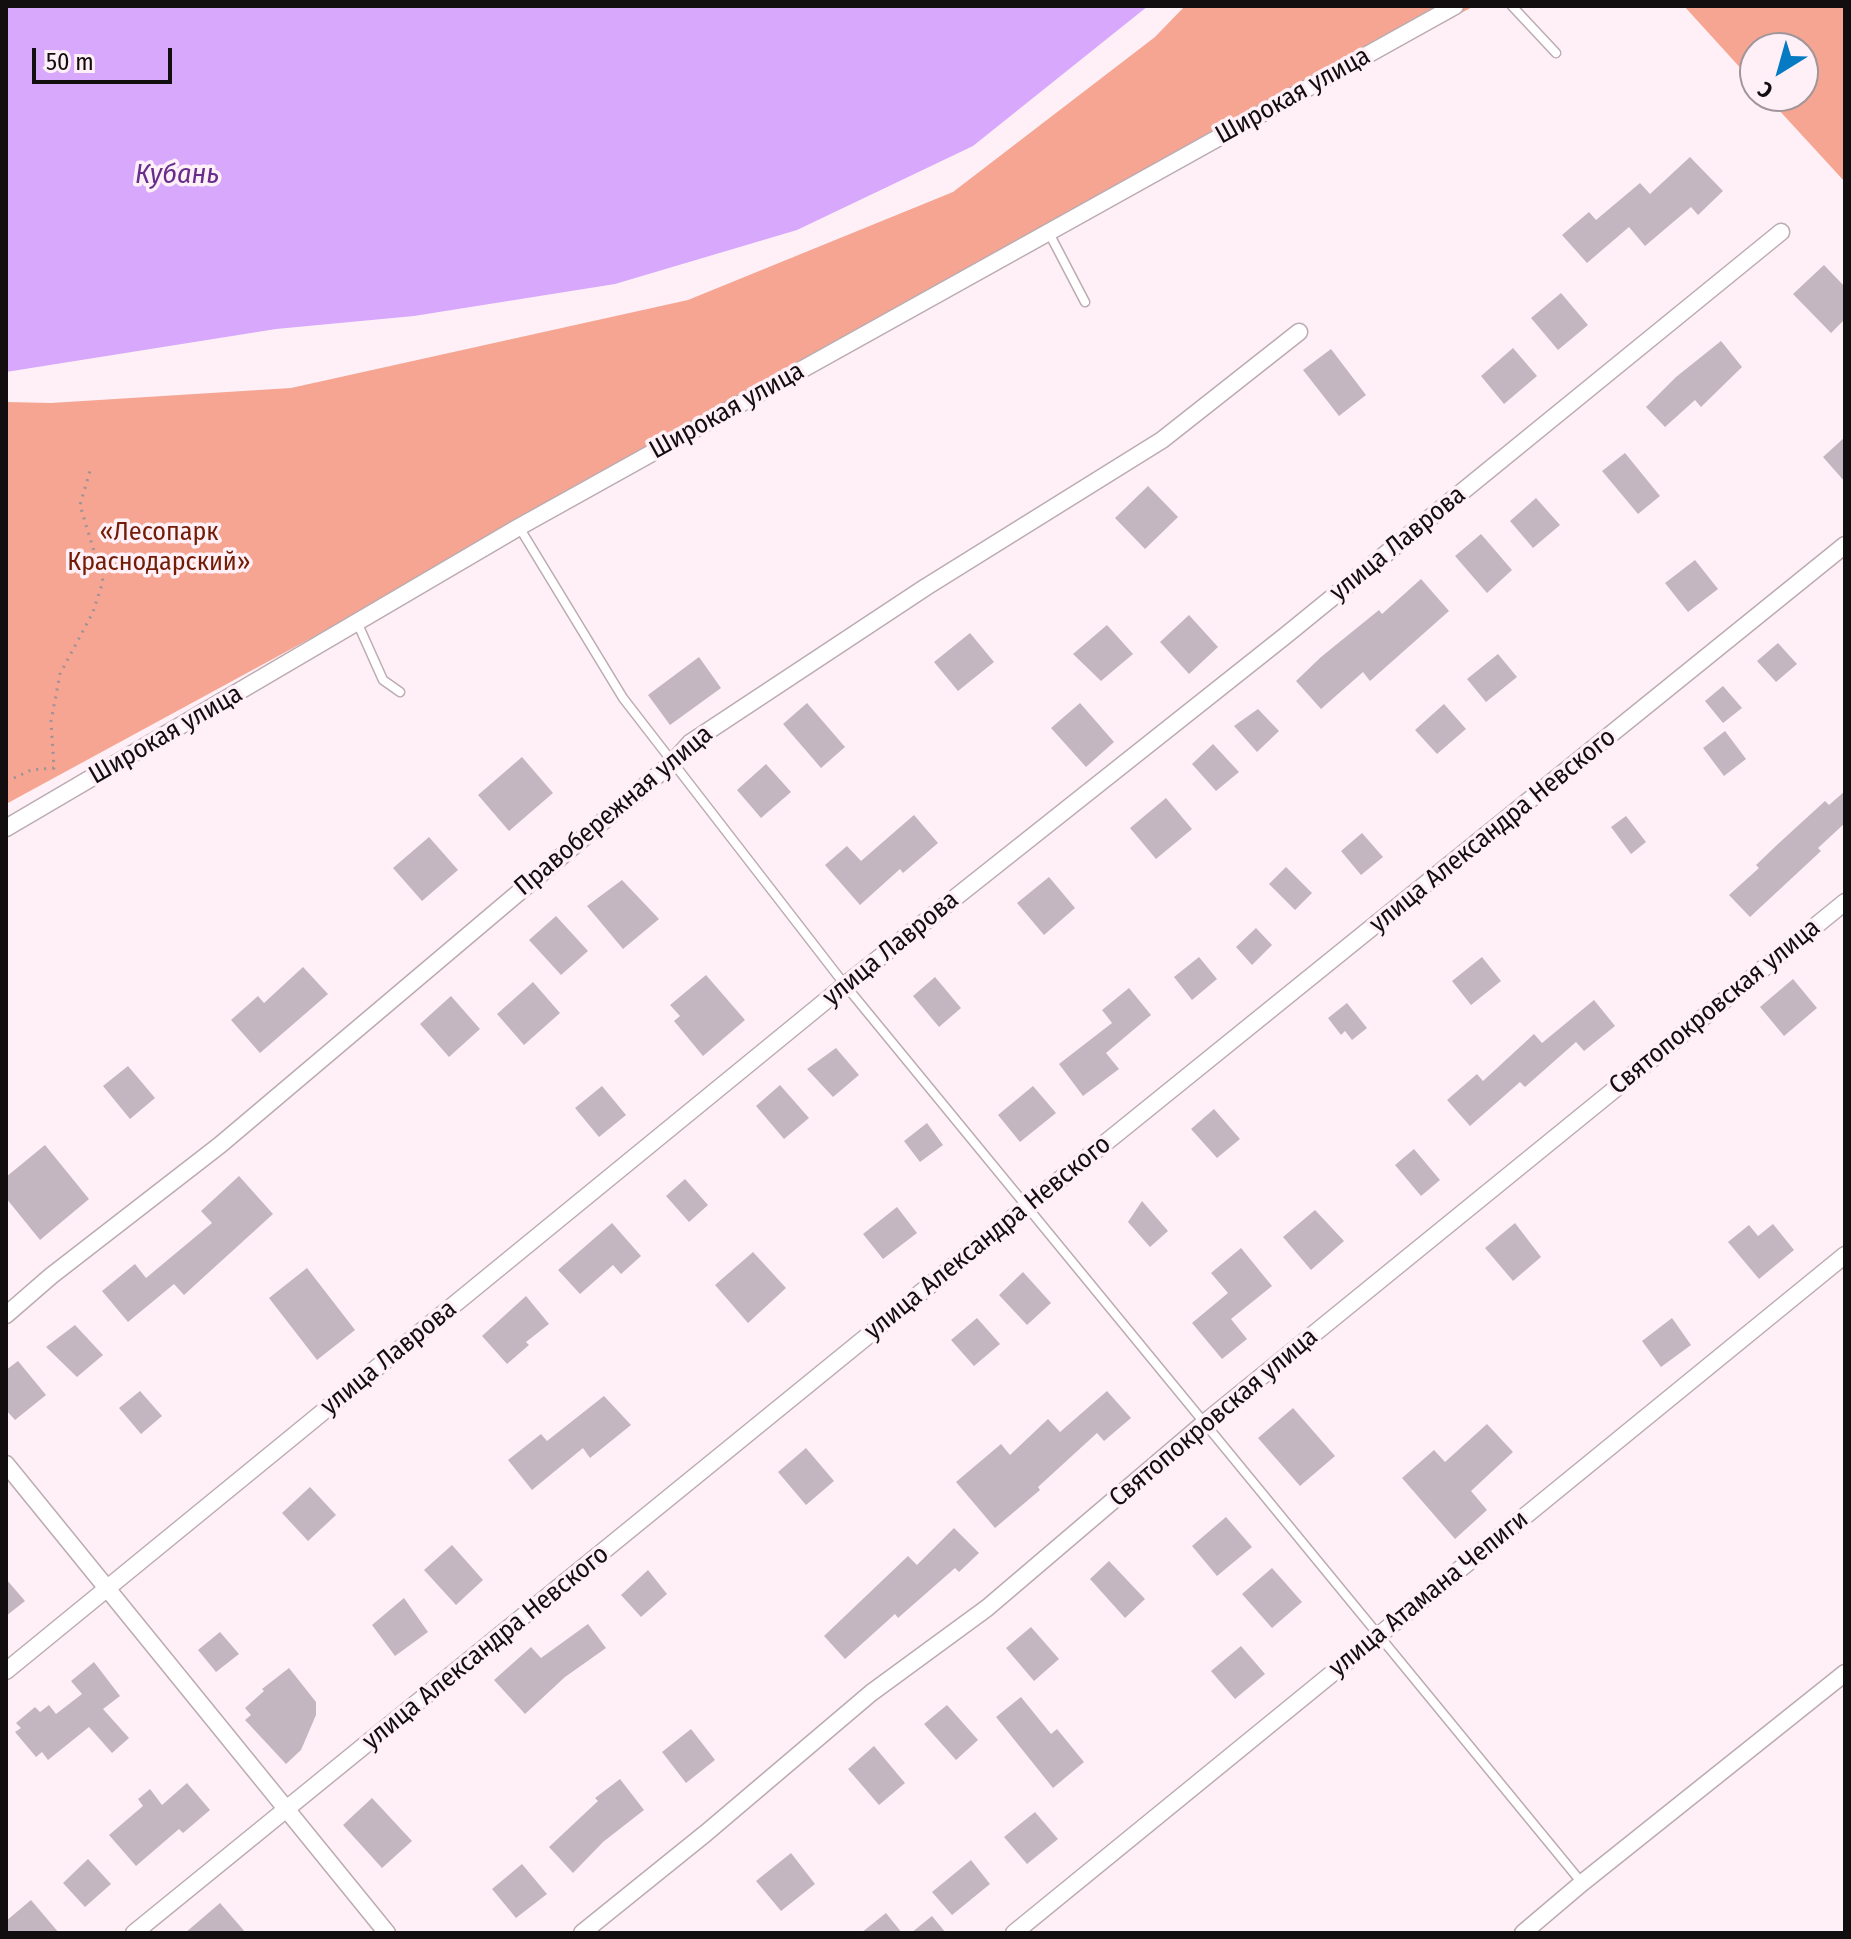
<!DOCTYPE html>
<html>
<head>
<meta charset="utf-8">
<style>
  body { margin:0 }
  #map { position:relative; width:1851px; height:1939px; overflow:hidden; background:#fef0f6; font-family:"Fira Sans Condensed",sans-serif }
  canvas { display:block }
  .frame { position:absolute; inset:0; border:8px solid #120d0f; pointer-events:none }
  .north { position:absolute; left:1739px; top:32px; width:80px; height:80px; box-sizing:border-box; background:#fef0f6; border:2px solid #a0959a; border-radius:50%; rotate:217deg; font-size:22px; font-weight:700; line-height:32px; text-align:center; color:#120d0f }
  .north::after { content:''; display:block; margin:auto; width:28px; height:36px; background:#067bc4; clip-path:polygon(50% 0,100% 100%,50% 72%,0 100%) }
  .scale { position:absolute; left:32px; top:48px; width:140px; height:36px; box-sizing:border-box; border:4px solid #120d0f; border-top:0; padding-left:10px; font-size:24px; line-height:28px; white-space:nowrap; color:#120d0f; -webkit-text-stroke:6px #fef0f6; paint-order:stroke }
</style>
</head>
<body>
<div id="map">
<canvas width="1851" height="1939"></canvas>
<div class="frame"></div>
<div class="north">С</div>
<div class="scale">50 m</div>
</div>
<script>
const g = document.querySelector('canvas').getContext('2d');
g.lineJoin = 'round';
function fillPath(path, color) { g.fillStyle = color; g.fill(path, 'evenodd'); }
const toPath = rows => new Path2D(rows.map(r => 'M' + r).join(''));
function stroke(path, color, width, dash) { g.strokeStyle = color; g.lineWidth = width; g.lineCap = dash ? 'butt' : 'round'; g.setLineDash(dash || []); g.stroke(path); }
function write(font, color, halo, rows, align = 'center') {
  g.font = font + ' "Fira Sans Condensed",sans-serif'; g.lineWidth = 7; g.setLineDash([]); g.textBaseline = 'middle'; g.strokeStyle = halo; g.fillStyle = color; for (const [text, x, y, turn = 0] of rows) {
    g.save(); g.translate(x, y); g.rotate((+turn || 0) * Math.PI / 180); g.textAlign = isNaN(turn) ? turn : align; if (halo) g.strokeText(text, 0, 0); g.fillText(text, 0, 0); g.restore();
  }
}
const forest = toPath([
  [1185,6,1474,6,6,804,6,402,51,403,291,388,688,300,953,192,1155,37],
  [1684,6,1845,6,1845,182,1766,96,1803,96,1803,48,1755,48,1755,84]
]);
const water = toPath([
  [6,6,1148,6,973,146,797,230,615,284,414,316,276,329,6,372]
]);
const building = toPath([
  [1690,157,1723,191,1698,215,1691,207,1645,246,1629,227,1587,263,1562,235,1589,212,1596,220,1640,183,1650,194],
  [1824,265,1845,287,1845,319,1831,333,1793,294],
  [1561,293,1588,325,1558,350,1531,318],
  [1721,341,1742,367,1701,407,1695,400,1665,427,1646,407,1676,377],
  [1513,348,1537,376,1504,404,1481,376],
  [1331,349,1366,395,1339,416,1303,370],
  [1845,437,1845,482,1823,457],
  [1625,453,1660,496,1638,514,1602,471],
  [1148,486,1178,517,1145,549,1115,518],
  [1536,498,1560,525,1533,548,1510,521],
  [1481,534,1512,570,1487,593,1455,556],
  [1695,560,1718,589,1688,612,1665,583],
  [1421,579,1449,611,1370,681,1363,672,1321,709,1296,681,1321,657,1379,610,1382,614],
  [1189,615,1218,647,1189,674,1160,642],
  [1107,625,1133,654,1101,681,1073,654],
  [970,633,994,662,958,691,934,662],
  [1778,643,1797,664,1776,682,1757,661],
  [1498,654,1517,677,1486,702,1467,679],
  [699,657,721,688,670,725,648,695],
  [1723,686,1742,708,1723,723,1705,701],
  [807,703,845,747,821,768,783,724],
  [1080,703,1114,742,1086,767,1051,728],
  [1444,704,1466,729,1437,754,1415,730],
  [1258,709,1279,731,1257,752,1234,726],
  [1725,731,1746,759,1724,776,1703,748],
  [1213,744,1239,772,1216,791,1192,764],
  [522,757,553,793,509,831,478,795],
  [766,764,791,792,761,818,737,790],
  [1845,791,1845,823,1818,848,1821,851,1750,917,1729,895,1759,868,1756,865,1778,844,1825,801,1829,805],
  [1166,798,1192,829,1156,859,1130,828],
  [914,815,938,843,903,873,900,869,860,905,825,865,847,846,861,861],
  [1626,816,1646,842,1631,854,1611,827],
  [1362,833,1383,857,1361,875,1341,851],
  [429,837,458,870,422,901,393,868],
  [1286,867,1312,893,1295,910,1269,884],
  [1049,877,1075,908,1044,935,1017,903],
  [622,880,659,919,623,949,587,906],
  [556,916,588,951,561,975,529,940],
  [1256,928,1272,945,1252,965,1236,947],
  [1199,957,1217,979,1192,1000,1174,977],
  [1482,957,1501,981,1471,1005,1452,981],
  [303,967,328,994,260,1053,231,1020,258,996,264,1003],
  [706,975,745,1020,703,1056,674,1021,680,1016,670,1005],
  [935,977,961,1008,939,1027,913,996],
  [1793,979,1817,1008,1784,1036,1760,1007],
  [533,982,560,1013,524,1045,497,1014],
  [1129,988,1151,1015,1106,1053,1119,1069,1083,1096,1059,1064,1112,1023,1102,1010],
  [451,996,480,1029,449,1057,420,1024],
  [1594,1000,1615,1026,1584,1051,1576,1042,1525,1087,1520,1082,1470,1126,1447,1100,1477,1074,1483,1081,1534,1034,1542,1043],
  [1347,1003,1367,1028,1352,1040,1345,1031,1341,1035,1328,1018],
  [836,1048,859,1075,833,1097,807,1069],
  [128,1066,155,1098,130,1119,103,1086],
  [780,1085,809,1118,784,1139,756,1106],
  [602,1086,626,1115,599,1137,575,1108],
  [1033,1086,1056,1113,1020,1142,998,1115],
  [1214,1109,1240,1139,1217,1158,1191,1129],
  [927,1123,943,1145,920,1162,904,1141],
  [45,1145,89,1199,40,1240,6,1198,6,1177],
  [1414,1149,1440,1180,1421,1196,1395,1165],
  [239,1176,273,1214,184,1295,174,1284,128,1322,102,1291,135,1264,146,1278,212,1223,201,1211],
  [685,1179,708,1205,689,1222,666,1196],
  [1142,1201,1168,1231,1150,1247,1128,1222],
  [897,1207,917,1233,883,1259,863,1234],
  [1315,1210,1344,1241,1311,1270,1283,1237],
  [612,1223,641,1256,621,1274,613,1265,580,1294,558,1270],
  [1515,1223,1541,1257,1513,1281,1485,1248],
  [1773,1224,1794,1250,1759,1279,1728,1242,1749,1225,1758,1236],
  [1241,1248,1272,1286,1231,1319,1247,1339,1222,1359,1192,1323,1228,1293,1211,1273],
  [753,1252,786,1288,748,1323,715,1285],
  [307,1268,355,1330,317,1360,269,1298],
  [1023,1272,1051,1303,1027,1325,999,1295],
  [526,1296,549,1324,526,1342,529,1345,507,1364,482,1336],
  [977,1318,1000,1344,974,1366,951,1340],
  [1672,1318,1691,1345,1661,1367,1642,1341],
  [75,1325,103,1355,77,1377,46,1347],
  [18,1361,46,1395,15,1420,6,1410,6,1370],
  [140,1391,162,1416,141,1434,119,1408],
  [1107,1391,1131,1418,1104,1441,1097,1433,1038,1487,1040,1490,995,1528,956,1482,1001,1444,1010,1455,1048,1419,1060,1432],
  [604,1396,631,1425,590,1458,583,1448,532,1490,508,1460,541,1434,547,1441],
  [1293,1408,1335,1456,1300,1486,1258,1438],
  [1487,1424,1513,1452,1471,1491,1487,1510,1455,1539,1402,1478,1434,1450,1445,1462],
  [806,1448,834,1481,806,1505,778,1472],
  [310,1487,336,1515,308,1541,282,1513],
  [1226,1517,1252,1547,1217,1576,1192,1546],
  [954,1528,979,1553,959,1572,955,1568,898,1618,895,1614,845,1659,824,1636,908,1556,917,1565],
  [452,1545,483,1580,456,1605,424,1570],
  [1109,1561,1145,1599,1125,1618,1090,1579],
  [1272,1568,1302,1602,1272,1628,1242,1594],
  [648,1570,667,1594,641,1617,621,1595],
  [6,1579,25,1601,6,1616],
  [404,1598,428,1632,395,1656,372,1625],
  [588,1624,606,1648,565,1677,525,1714,494,1680,531,1647,541,1658],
  [1031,1627,1059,1659,1034,1681,1006,1648],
  [220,1632,239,1654,216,1672,198,1650],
  [1241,1646,1265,1674,1235,1699,1211,1671],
  [94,1662,120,1696,103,1709,129,1738,112,1753,89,1727,48,1760,42,1752,36,1757,15,1732,21,1728,16,1723,35,1707,40,1712,49,1705,56,1714,82,1694,71,1681],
  [289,1668,316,1702,316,1715,301,1750,286,1764,245,1720,251,1715,245,1708,264,1691,262,1689],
  [1021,1697,1051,1734,1057,1729,1084,1762,1053,1788,996,1717],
  [947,1705,978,1740,956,1760,924,1724],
  [691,1729,715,1760,686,1783,662,1752],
  [874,1746,905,1783,879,1805,848,1769],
  [620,1779,644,1810,603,1842,573,1873,549,1847,598,1801,595,1798],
  [187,1783,210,1810,183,1833,179,1829,136,1866,109,1835,143,1806,138,1799,150,1789,162,1805],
  [372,1798,412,1841,382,1868,343,1825],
  [1035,1812,1058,1839,1027,1864,1004,1837],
  [791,1853,815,1884,781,1911,756,1881],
  [88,1859,111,1884,85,1907,63,1883],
  [971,1860,990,1884,952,1915,932,1892],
  [522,1864,547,1894,516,1918,492,1889],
  [31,1900,59,1933,6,1933,6,1921],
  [220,1903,246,1933,185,1933],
  [886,1913,902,1933,861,1933],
  [932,1916,946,1933,911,1933]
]);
const path = toPath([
  [14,778,31,770,54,768,51,721,60,674,93,612,103,581,80,505,90,471]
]);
const service = toPath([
  [1512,6,1556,53],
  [1049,233,1085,302],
  [519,527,623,698,845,985,1582,1883],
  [357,622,383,680,400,692]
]);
const minor = toPath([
  [6,828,519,527,1455,6],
  [6,1315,51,1276,220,1145,672,763,690,743,926,587,1162,440,1299,332],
  [6,1464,387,1933],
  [6,1671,845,985,1285,636,1781,232],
  [134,1933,1026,1207,1845,545],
  [582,1933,706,1833,871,1693,987,1608,1203,1424,1845,902],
  [1014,1933,1845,1255],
  [1523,1933,1582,1883,1845,1673]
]);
const streetNames = [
  ["Широкая улица",1293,96,-29],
  ["Широкая улица",727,411,-29],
  ["улица Лаврова",1398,544,-39],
  ["Широкая улица",166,735,-30],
  ["Правобережная улица",614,811,-40],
  ["улица Александра Невского",1493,831,-39],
  ["улица Лаврова",891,949,-39],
  ["Святопокровская улица",1715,1007,-39],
  ["улица Александра Невского",988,1238,-39],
  ["улица Лаврова",389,1358,-39],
  ["Святопокровская улица",1214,1418,-40],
  ["улица Атамана Чепиги",1429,1594,-39],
  ["улица Александра Невского",486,1648,-39]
];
const parkNames = [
  ["«Лесопарк",159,533],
  ["Краснодарский»",159,563]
];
const waterNames = [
  ["Кубань",177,175]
];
fillPath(forest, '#f5a591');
fillPath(water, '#d7a8fc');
fillPath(building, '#c3b6c1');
stroke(service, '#bcacb2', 11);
stroke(minor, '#bcacb2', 19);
stroke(path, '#9d9297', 3, [2, 6]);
stroke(service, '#fff', 8);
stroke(minor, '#fff', 16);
write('26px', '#120d0f', '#fef0f6', streetNames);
write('26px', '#721c06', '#fef0f6', parkNames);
write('italic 28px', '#672d8c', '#fef0f6', waterNames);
</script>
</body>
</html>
